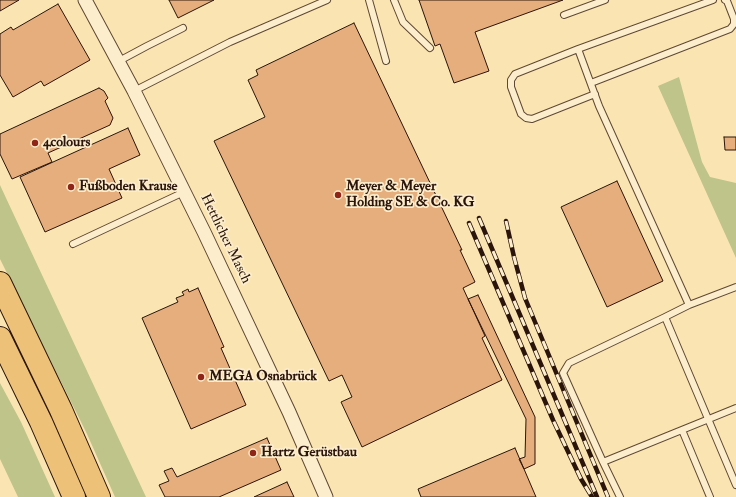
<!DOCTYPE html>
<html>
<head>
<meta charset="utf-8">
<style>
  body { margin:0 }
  canvas { display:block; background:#fae4b1 }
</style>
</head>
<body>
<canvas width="736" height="497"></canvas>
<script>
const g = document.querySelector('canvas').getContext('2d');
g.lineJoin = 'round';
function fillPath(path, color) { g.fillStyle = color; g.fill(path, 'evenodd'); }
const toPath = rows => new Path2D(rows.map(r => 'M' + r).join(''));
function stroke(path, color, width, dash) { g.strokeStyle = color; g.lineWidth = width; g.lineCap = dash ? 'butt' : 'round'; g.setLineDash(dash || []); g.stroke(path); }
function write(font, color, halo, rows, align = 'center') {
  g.font = font + ' "IM FELL Double Pica",serif'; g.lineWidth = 3.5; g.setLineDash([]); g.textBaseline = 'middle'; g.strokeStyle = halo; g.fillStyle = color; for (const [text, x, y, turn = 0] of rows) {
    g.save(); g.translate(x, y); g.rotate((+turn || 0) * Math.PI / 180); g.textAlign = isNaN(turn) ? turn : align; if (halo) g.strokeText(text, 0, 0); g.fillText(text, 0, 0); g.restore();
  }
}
const green = toPath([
  [679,77,702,162,710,177,736,183,736,258,658,86],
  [0,185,6,198,146,497,115,497,87,434,0,259],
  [0,383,21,422,55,497,18,497,0,459]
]);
const building = toPath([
  [0,0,19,0,0,11,0,0],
  [169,0,214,0,178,18,169,0],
  [419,0,563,0,475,32,489,71,454,83,440,44,435,46,419,0],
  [58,4,90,60,44,86,41,81,13,97,0,75,0,34,11,27,13,30,58,4],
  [354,23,462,250,460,250,475,282,463,288,485,336,482,338,502,380,362,447,341,402,352,397,342,375,329,381,214,141,265,117,248,80,258,75,256,70,354,23],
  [99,88,104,91,108,98,105,101,113,118,110,125,48,153,52,162,12,179,0,154,0,134,99,88],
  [128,128,140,155,109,169,122,198,45,232,20,177,128,128],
  [724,137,736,137,736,150,725,150,724,137],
  [617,181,663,281,607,307,561,207,617,181],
  [198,288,224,347,221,348,246,405,191,429,142,318,178,302,176,298,184,295,182,292,188,289,189,292,198,288],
  [478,295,535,417,535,464,524,469,519,459,525,457,526,419,468,299,478,295],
  [267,438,281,470,219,497,165,497,159,485,169,481,164,471,172,468,177,477,267,438],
  [515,448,536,497,421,497,418,489,515,448],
  [287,482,294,497,254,497,287,482]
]);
const service = toPath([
  [369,0,386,61],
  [394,0,403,22,430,48],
  [564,15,605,0],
  [578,49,599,106,689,305,665,317,736,485],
  [119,61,147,46,183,28],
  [591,83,730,29,734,24,734,19,727,1,725,0],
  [134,91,230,42,327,0],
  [595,94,532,119,526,118,521,114,511,87,511,80,515,74,578,49,713,0],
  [73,244,184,192],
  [689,305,736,287],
  [665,317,569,363,563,373,603,462,736,408],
  [682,430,710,497],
  [603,462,620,497]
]);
const minor = toPath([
  [85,0,134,91,204,232,289,412,326,497]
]);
const motorway = toPath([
  [0,283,61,410,99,497],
  [0,338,41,422,74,497]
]);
const rail = toPath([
  [479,218,597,497],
  [506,221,514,257,525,298,608,497],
  [469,223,553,420,581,479,592,497]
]);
const markers = [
  [35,143,4,"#8f2418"],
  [71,187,4,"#8f2418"],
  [338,195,4,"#8f2418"],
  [201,377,4,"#8f2418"],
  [253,453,4,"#8f2418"]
];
const poiNames = [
  ["4colours",43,143],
  ["Fußboden Krause",79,187],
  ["Meyer & Meyer",346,187],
  ["Holding SE & Co. KG",346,203],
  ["MEGA Osnabrück",209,377],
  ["Hartz Gerüstbau",261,453]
];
const streetNames = [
  ["Hettlicher Masch",225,239,64]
];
fillPath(green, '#bfc48b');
fillPath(building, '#e6ae7d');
stroke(building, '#2a140b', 1);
stroke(service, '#5e4834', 8);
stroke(minor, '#5e4834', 15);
stroke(motorway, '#2a140b', 24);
stroke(service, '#fcedcc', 6);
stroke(minor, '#fcedcc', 13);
stroke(motorway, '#edc278', 22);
stroke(rail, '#2a140b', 4.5);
stroke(rail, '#fcedcc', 3, [9]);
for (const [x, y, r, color] of markers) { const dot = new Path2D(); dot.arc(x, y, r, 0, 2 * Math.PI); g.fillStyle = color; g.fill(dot); stroke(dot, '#fcedcc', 1.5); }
write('bold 14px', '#2a140b', '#fcedcc', poiNames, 'left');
write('14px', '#2a140b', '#fcedcc', streetNames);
</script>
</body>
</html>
